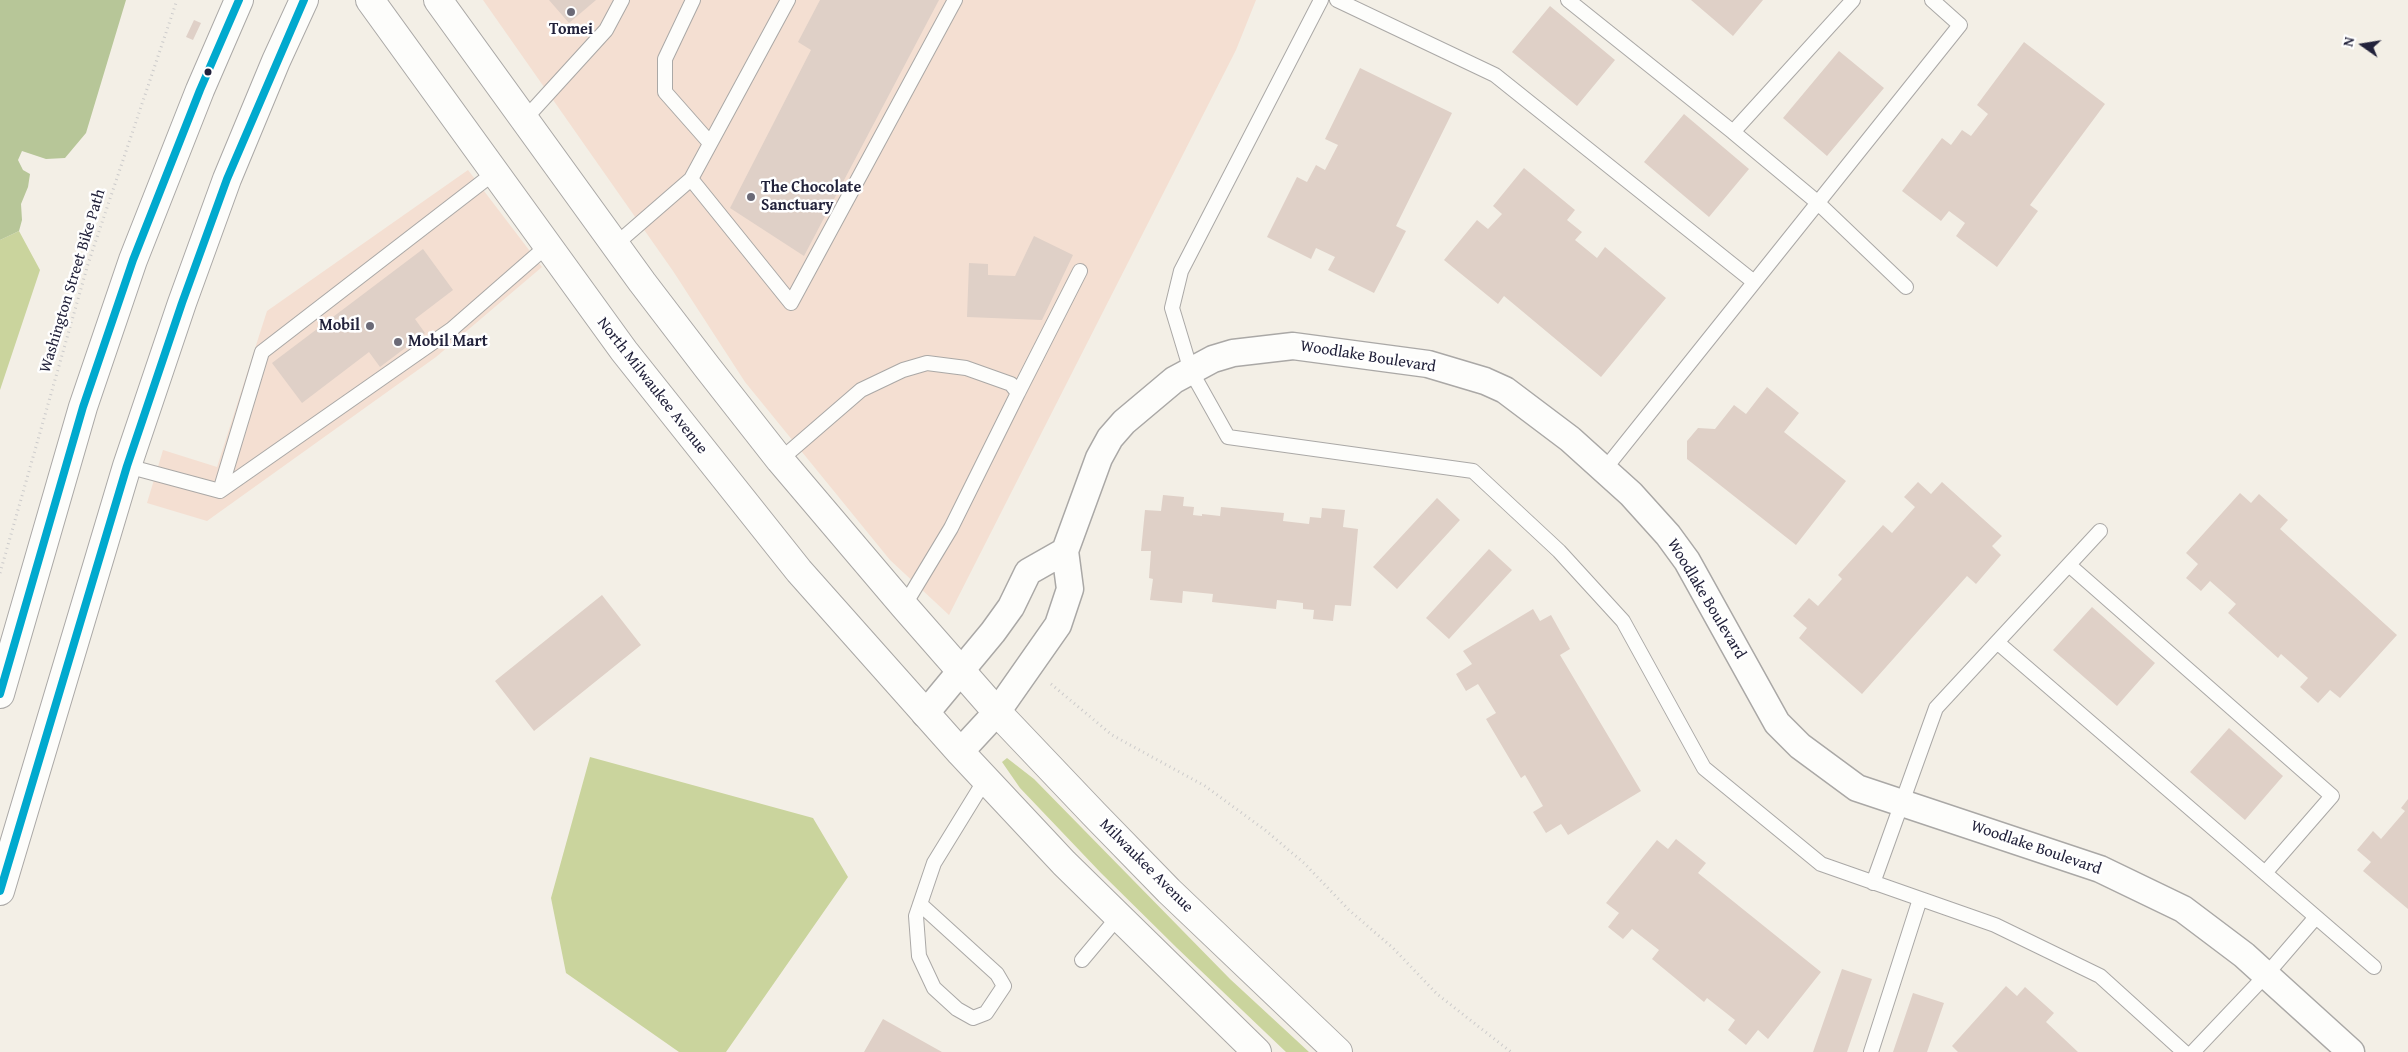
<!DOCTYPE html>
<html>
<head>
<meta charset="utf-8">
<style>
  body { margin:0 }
  #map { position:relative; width:2408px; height:1052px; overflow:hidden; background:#f3efe6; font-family:"Gentium Book Plus",serif }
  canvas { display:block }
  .north { position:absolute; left:2338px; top:20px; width:50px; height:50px; -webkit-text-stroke:4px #fff; paint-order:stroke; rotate:283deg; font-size:14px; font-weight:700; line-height:20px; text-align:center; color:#22223b }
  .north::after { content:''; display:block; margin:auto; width:18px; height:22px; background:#22223b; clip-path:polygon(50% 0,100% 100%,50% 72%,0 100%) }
</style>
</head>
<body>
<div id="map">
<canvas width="2408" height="1052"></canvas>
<div class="north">N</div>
</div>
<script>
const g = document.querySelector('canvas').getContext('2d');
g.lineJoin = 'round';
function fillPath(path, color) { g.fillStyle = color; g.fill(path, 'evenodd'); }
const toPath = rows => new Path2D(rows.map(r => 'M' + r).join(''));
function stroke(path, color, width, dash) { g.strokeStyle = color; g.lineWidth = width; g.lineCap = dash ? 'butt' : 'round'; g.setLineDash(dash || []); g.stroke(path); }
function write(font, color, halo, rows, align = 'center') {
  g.font = font + ' "Gentium Book Plus",serif'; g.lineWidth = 5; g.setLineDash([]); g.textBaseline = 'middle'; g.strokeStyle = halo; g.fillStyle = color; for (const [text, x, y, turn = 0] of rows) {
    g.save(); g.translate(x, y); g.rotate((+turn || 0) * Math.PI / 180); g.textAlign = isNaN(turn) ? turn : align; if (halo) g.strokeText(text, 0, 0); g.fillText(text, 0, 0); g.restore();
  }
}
const built = toPath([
  [483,0,1256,0,1236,50,949,615,890,560,745,382,673,271],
  [468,170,542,267,436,357,207,521,147,503,163,450,217,467,267,311]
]);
const green = toPath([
  [19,231,40,270,0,390,0,240],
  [590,757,813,818,848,877,726,1052,679,1052,566,973,551,898],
  [1007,758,1034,779,1230,979,1309,1052,1286,1052,1177,948,1101,873,1020,788,1002,762]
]);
const forest = toPath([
  [0,0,126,0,86,133,65,158,46,159,22,151,18,160,23,170,30,174,28,187,21,204,22,220,19,231,0,240]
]);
const building = toPath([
  [549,0,596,0,569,23],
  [820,0,939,0,804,256,730,208,811,50,798,42],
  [1691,0,1763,0,1733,36],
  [1550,6,1615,60,1577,106,1512,52],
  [194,20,201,23,193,40,186,37],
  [2024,42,2105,104,2030,205,2038,211,1997,267,1956,236,1965,223,1949,211,1941,221,1902,191,1942,138,1951,145,1962,130,1971,136,1988,114,1977,105],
  [1839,51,1884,88,1827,156,1783,118],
  [1360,68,1452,113,1396,226,1406,231,1374,293,1328,270,1335,257,1316,248,1311,259,1267,237,1297,177,1307,182,1316,165,1325,170,1338,145,1325,139],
  [1684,114,1749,169,1709,217,1644,162],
  [1524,168,1575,210,1567,220,1582,232,1575,240,1597,258,1605,247,1666,298,1601,377,1504,296,1498,304,1444,260,1477,220,1488,229,1502,214,1493,206],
  [1034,236,1073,255,1042,320,967,317,969,263,988,264,988,275,1015,276],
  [423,249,453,290,415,319,425,333,380,367,369,352,302,403,272,363],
  [1767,387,1799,413,1784,432,1846,481,1796,545,1687,459,1687,441,1698,428,1715,429,1734,405,1746,414],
  [1918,482,1931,494,1942,482,2002,536,1992,546,2001,555,1976,584,1967,576,1862,694,1799,638,1807,628,1793,616,1809,598,1818,606,1842,579,1838,575,1883,525,1892,533,1915,507,1904,497],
  [2240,493,2251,503,2259,494,2288,520,2280,529,2397,635,2340,698,2330,690,2318,703,2300,687,2308,678,2281,654,2278,658,2228,613,2236,604,2210,581,2201,591,2186,578,2198,564,2186,553],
  [1163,495,1184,497,1183,506,1194,507,1193,515,1202,516,1202,514,1220,516,1221,507,1284,513,1283,521,1309,524,1310,517,1321,518,1322,508,1345,510,1343,527,1358,529,1351,606,1335,605,1333,621,1313,619,1314,610,1303,609,1303,603,1277,600,1276,609,1212,602,1213,594,1183,591,1182,603,1150,600,1153,579,1149,578,1151,551,1141,551,1145,510,1161,511],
  [1437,498,1460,520,1397,589,1373,567],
  [1489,549,1512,570,1449,639,1426,618],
  [602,595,641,645,534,731,495,681],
  [2092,607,2155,663,2117,706,2053,650],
  [1533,609,1540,621,1551,615,1570,649,1560,655,1641,791,1568,835,1561,824,1546,833,1533,812,1543,806,1525,775,1521,778,1486,719,1496,713,1478,684,1466,691,1456,674,1472,664,1463,651],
  [2229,728,2283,776,2245,820,2190,772],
  [2408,799,2408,909,2363,871,2371,862,2357,850,2373,831,2381,839,2405,811,2401,808],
  [1676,839,1706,863,1698,873,1821,972,1768,1039,1758,1030,1746,1045,1728,1030,1735,1020,1707,998,1704,1002,1652,959,1659,950,1632,929,1623,939,1608,927,1619,913,1606,903,1657,840,1668,849],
  [1842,969,1872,979,1847,1052,1813,1052],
  [2006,986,2017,996,2025,987,2054,1013,2046,1022,2078,1052,1958,1052,1952,1046],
  [1913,993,1944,1003,1927,1052,1893,1052],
  [883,1019,942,1052,864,1052]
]);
const path = toPath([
  [0,573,88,264,177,0],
  [1051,684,1112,735,1205,786,1265,830,1304,863,1349,910,1393,948,1437,994,1511,1052]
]);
const lane = toPath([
  [693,0,665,59,665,92,710,143],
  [1321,0,1181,271,1172,308,1191,371,1228,437,1473,471,1559,551,1623,621,1704,768,1821,864,1995,925,2100,976,2184,1052],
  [1337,0,1495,75,1754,282],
  [1568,0,1733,132,1853,0],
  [524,120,606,30,622,0],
  [1733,132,1817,202,1906,287],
  [691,179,791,303,955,0],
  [615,245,691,179,788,0],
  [1018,393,1080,271],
  [780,460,861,390,903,370,927,363,966,368,1011,384,1018,393,951,528,904,606],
  [127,466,220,491,452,329,547,246],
  [1604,470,1960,25,1932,0],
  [220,491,262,352,494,173],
  [2069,565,2332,796,2265,873],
  [1997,642,2374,967],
  [1873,883,1936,708,2100,531],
  [920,904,997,974,1004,986,986,1013,973,1018,957,1009,934,988,919,956,916,916,934,863,985,780],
  [1082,960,1118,917],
  [1871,1052,1920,899],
  [2193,1052,2266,975,2316,917]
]);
const street = toPath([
  [925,714,993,632,1011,607,1028,572,1065,551],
  [960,752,997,712,1058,625,1070,589,1065,551,1099,458,1110,438,1124,422,1174,380,1213,359,1233,353,1293,346,1428,364,1485,381,1505,390,1570,439,1631,494,1668,535,1687,561,1777,723,1800,746,1857,788,2100,869,2183,909,2244,955,2351,1052]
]);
const secondary = toPath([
  [0,694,83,407,133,260,200,90,239,0],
  [0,891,127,466,182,303,227,179,276,61,304,0]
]);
const primary = toPath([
  [370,0,624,351,799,571,960,752,1064,863,1257,1052],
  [438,0,642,282,707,367,780,460,904,606,997,712,1094,814,1169,891,1338,1052]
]);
const bus1 = toPath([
  [0,694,83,407,133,260,200,90,239,0],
  [0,891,127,466,182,303,227,179,304,0]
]);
const markers = [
  [571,12,5,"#6b6a77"],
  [208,72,4.5,"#22223b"],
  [751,197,5,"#6b6a77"],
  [370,326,5,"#6b6a77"],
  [398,342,5,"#6b6a77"]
];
const poiNames = [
  ["Tomei",571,30,"center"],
  ["The Chocolate",761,188],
  ["Sanctuary",761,206],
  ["Mobil",360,326,"right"],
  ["Mobil Mart",408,342]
];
const streetNames = [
  ["Washington Street Bike Path",73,281,-73],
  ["Woodlake Boulevard",1368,357,9],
  ["North Milwaukee Avenue",652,386,52],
  ["Woodlake Boulevard",1706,599,59],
  ["Woodlake Boulevard",2036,848,19],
  ["Milwaukee Avenue",1146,866,45]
];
fillPath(built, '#f4dfd2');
fillPath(green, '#cad49d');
fillPath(forest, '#b7c698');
fillPath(building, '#dfd0c7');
stroke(lane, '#aaa8a6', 16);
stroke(street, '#aaa8a6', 29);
stroke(secondary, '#aaa8a6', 30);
stroke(primary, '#aaa8a6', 30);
stroke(path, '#cccbcb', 3, [1, 4]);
stroke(lane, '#fdfdfb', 14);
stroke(street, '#fdfdfb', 26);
stroke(secondary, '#fdfdfb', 28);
stroke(primary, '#fdfdfb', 28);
stroke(bus1, '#00a9ce', 8);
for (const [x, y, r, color] of markers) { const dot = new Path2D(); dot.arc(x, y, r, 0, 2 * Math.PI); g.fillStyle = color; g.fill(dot); stroke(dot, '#fff', 2); }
write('bold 16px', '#22223b', '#fff', poiNames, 'left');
write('16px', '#22223b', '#fff', streetNames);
</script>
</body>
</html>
